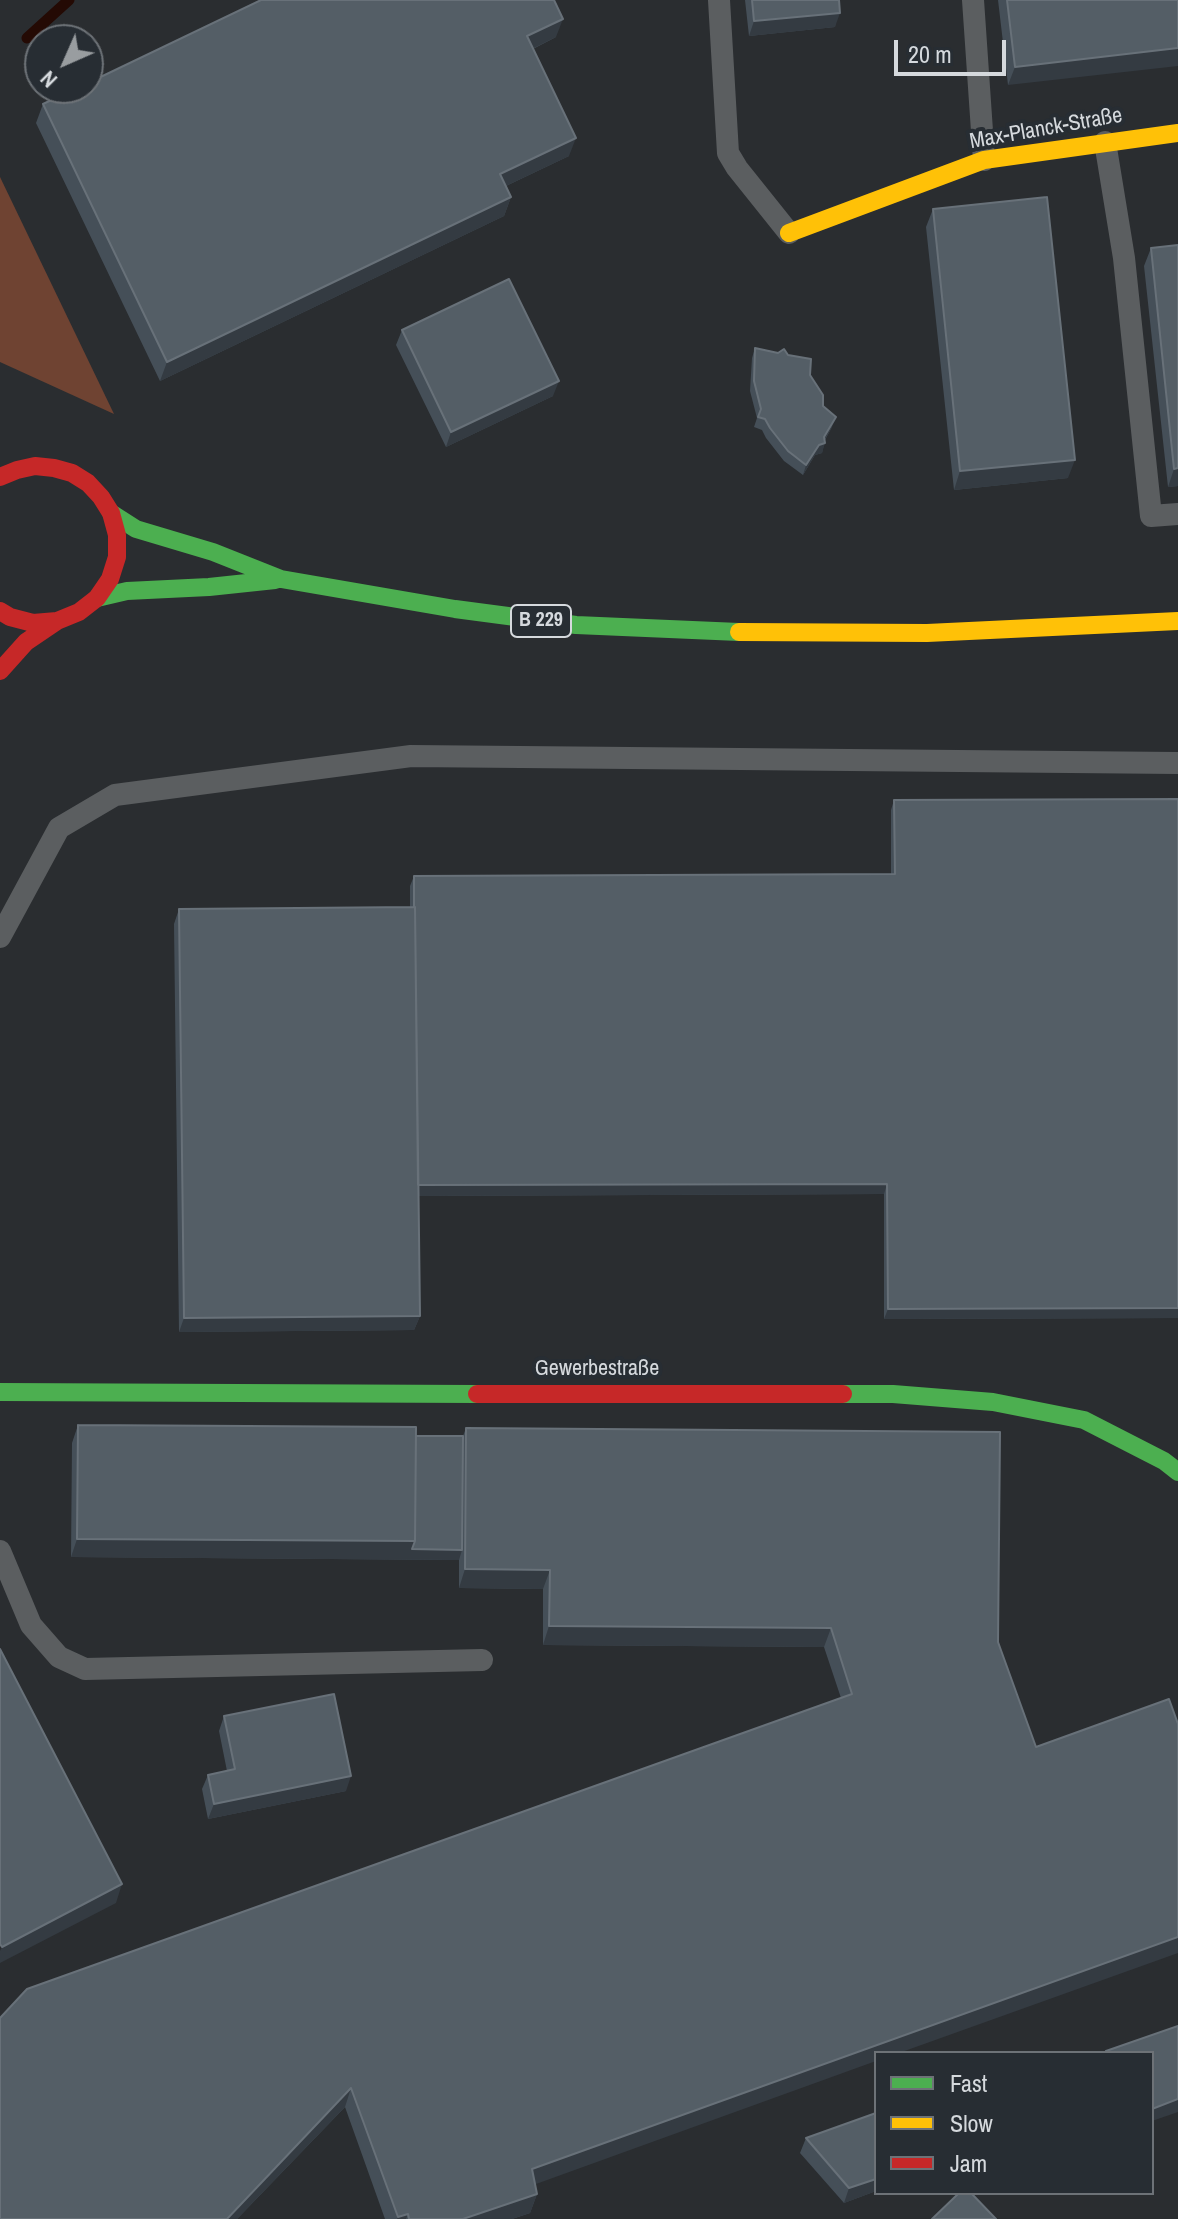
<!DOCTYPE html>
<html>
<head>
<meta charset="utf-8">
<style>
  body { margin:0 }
  #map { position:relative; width:1178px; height:2219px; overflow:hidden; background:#2a2d30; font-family:"Archivo Narrow",sans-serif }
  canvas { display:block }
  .legend { position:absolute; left:874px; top:2051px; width:280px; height:144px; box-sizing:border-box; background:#272d33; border:2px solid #6d7277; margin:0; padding:10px 14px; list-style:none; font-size:24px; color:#d5d9dd }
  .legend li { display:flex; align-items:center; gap:16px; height:40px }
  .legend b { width:40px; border:2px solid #6d7277 }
  .north { position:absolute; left:24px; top:24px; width:80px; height:80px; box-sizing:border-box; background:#272d33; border:2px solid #6d7277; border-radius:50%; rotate:225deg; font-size:22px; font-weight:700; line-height:32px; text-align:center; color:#d5d9dd }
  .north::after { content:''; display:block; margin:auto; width:28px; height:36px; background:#999da0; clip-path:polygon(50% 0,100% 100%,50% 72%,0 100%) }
  .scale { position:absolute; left:894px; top:40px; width:112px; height:36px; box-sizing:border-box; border:4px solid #d5d9dd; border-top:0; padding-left:10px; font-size:24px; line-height:28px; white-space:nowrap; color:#d5d9dd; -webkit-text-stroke:6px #272d33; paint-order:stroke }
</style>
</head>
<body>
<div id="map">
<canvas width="1178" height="2219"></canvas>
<ul class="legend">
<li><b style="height:10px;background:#4caf50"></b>Fast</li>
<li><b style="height:10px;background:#ffc107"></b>Slow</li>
<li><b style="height:10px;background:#c62828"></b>Jam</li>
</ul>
<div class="north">N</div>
<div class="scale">20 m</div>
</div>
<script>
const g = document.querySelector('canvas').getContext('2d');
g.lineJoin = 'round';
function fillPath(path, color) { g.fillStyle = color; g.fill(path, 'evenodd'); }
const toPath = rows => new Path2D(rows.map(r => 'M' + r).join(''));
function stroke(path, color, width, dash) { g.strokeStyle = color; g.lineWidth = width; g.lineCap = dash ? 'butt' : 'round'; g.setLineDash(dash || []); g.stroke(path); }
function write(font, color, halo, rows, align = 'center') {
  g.font = font + ' "Archivo Narrow",sans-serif'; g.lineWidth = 8; g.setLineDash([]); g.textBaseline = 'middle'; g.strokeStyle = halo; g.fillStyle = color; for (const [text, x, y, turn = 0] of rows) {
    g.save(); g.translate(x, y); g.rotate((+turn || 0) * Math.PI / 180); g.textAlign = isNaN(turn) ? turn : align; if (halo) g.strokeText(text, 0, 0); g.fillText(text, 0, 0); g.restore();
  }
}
const green = toPath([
  [0,177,114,414,0,362]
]);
const stream = toPath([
  [27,38,69,0]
]);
const lane = toPath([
  [719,0,728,153,737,168,789,233],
  [973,0,984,160],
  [1105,142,1124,258,1151,516,1178,514],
  [0,937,59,828,115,795,411,756,1178,763],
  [0,1551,31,1625,59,1657,85,1669,482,1660]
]);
const fast = toPath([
  [111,513,136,529,213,552,281,579,455,609,576,625,739,632],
  [97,598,127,591,209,587,275,580],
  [0,1392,477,1394],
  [843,1394,893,1394,993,1402,1084,1420,1164,1461,1178,1472]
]);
const slow = toPath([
  [789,233,984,160,1178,133],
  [739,632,927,633,1178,621]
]);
const jam = toPath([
  [0,477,17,470,35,466,54,468,72,473,88,483,101,497,111,513,117,535,117,557,110,579,97,598,79,612,57,621,33,623,10,617,0,611],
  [0,671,26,642,57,621],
  [477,1394,843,1394]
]);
const wall = toPath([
  [745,0,839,0,835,27,749,36],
  [998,0,1178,0,1008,85],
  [556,37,533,49,569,156,506,186,511,197,504,216,160,381,36,123,43,104],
  [933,209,1068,478,954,490,926,227],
  [1151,248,1178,486,1168,487,1144,266],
  [402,330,553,396,446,447,396,345],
  [755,348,788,355,810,375,832,427,825,440,822,453,815,455,803,475,784,461,766,438,762,430,754,427,757,418,750,391,752,358],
  [1178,799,1178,1318,884,1319,884,1194,418,1196,420,1316,414,1330,179,1332,174,924,179,909,410,907,410,886,414,876,891,874,891,810,894,800],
  [78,1425,416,1436,463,1436,466,1428,998,1642,535,2184,537,2194,530,2213,512,2219,385,2219,345,2107,237,2219,0,2219,841,1698,824,1647,543,1645,543,1589,459,1588,459,1560,71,1557,72,1443],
  [224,1716,346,1791,208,1819,202,1789,208,1775,227,1771,219,1731],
  [806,2138,876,2191,844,2203,800,2153]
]);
const shadedWall = toPath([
  [840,13,835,27,749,36,754,21],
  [563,19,556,37,520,55,527,36],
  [1178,48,1178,66,1008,85,1015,67],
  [576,138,569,156,493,192,500,174],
  [511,197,504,216,160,381,167,362],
  [559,381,553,396,446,447,451,432],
  [836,417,832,427,822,444,825,443,822,453,815,455,803,475,806,465],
  [1075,460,1068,478,954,490,960,471],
  [1178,468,1178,486,1168,487,1174,469],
  [887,1184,884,1194,412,1196,415,1186],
  [1178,1308,1178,1318,884,1319,888,1309],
  [420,1316,414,1330,179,1332,184,1318],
  [77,1539,415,1541,462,1550,459,1560,71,1557],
  [465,1569,550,1570,543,1589,459,1588],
  [549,1626,831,1628,824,1647,543,1645],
  [351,1776,346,1791,208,1819,214,1804],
  [122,1884,116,1903,0,1963,0,1951,2,1947],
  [1178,1937,1178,1953,899,2053,876,2053,876,2061,525,2188,532,2169],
  [351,2088,345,2107,237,2219,227,2219],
  [1178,2099,1178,2112,1152,2121,1152,2109],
  [876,2179,876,2191,844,2203,849,2188],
  [537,2194,530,2213,512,2219,463,2219],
  [408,2214,406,2219,397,2219,398,2217]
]);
const building = toPath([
  [261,0,554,0,563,19,527,36,576,138,500,174,511,197,167,362,43,104,77,88,88,88,88,83,261,0],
  [752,0,839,0,840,13,754,21,752,0],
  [1007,0,1178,0,1178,48,1015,67,1007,0],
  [1047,197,1075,460,960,471,933,209,1047,197],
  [1178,245,1178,468,1174,469,1151,248,1178,245],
  [509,279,559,381,451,432,402,330,509,279],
  [755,348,778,353,784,349,788,355,811,359,810,375,823,395,823,406,836,417,824,437,825,443,819,445,806,465,788,451,770,428,765,419,758,417,761,409,754,381,755,348],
  [1178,799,1178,1308,888,1309,887,1184,418,1185,415,907,414,907,414,876,895,874,894,800,1178,799],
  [415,907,420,1316,184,1318,179,909,415,907],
  [78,1425,416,1427,415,1541,77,1539,78,1425],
  [466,1428,1000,1432,998,1642,1036,1747,1169,1699,1178,1724,1178,1937,532,2169,537,2194,463,2219,409,2219,408,2214,398,2217,351,2088,227,2219,0,2219,0,2018,27,1989,852,1694,831,1628,549,1626,550,1570,465,1569,466,1428],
  [416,1436,463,1436,462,1550,412,1549,415,1541,416,1436],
  [0,1649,122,1884,2,1947,0,1944,0,1649],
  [334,1694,351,1776,214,1804,208,1775,235,1769,224,1716,334,1694],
  [1178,2026,1178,2099,1152,2109,1152,2053,1107,2053,1106,2051,1178,2026],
  [876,2113,876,2179,849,2188,806,2138,876,2113],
  [959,2193,971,2193,996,2219,932,2219,959,2193]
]);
const shields = [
  [541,621,60]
];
const shieldNames = [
  ["B 229",541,621]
];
const streetNames = [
  ["Max-Planck-Straße",1046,129,-10],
  ["Gewerbestraße",597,1369]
];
fillPath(green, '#6f4332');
stroke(stream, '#240a04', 11);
stroke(lane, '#5b5e60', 22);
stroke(fast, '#4caf50', 18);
stroke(slow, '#ffc107', 18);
stroke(jam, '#c62828', 18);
fillPath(wall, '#454f58');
fillPath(shadedWall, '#343b42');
fillPath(building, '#545e66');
stroke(building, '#687179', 2);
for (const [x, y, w] of shields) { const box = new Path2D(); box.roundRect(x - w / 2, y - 16, w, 32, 6); g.fillStyle = '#272d33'; g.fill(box); stroke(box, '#d5d9dd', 2); }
write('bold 20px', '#d5d9dd', null, shieldNames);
write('22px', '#d5d9dd', '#272d33', streetNames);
</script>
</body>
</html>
